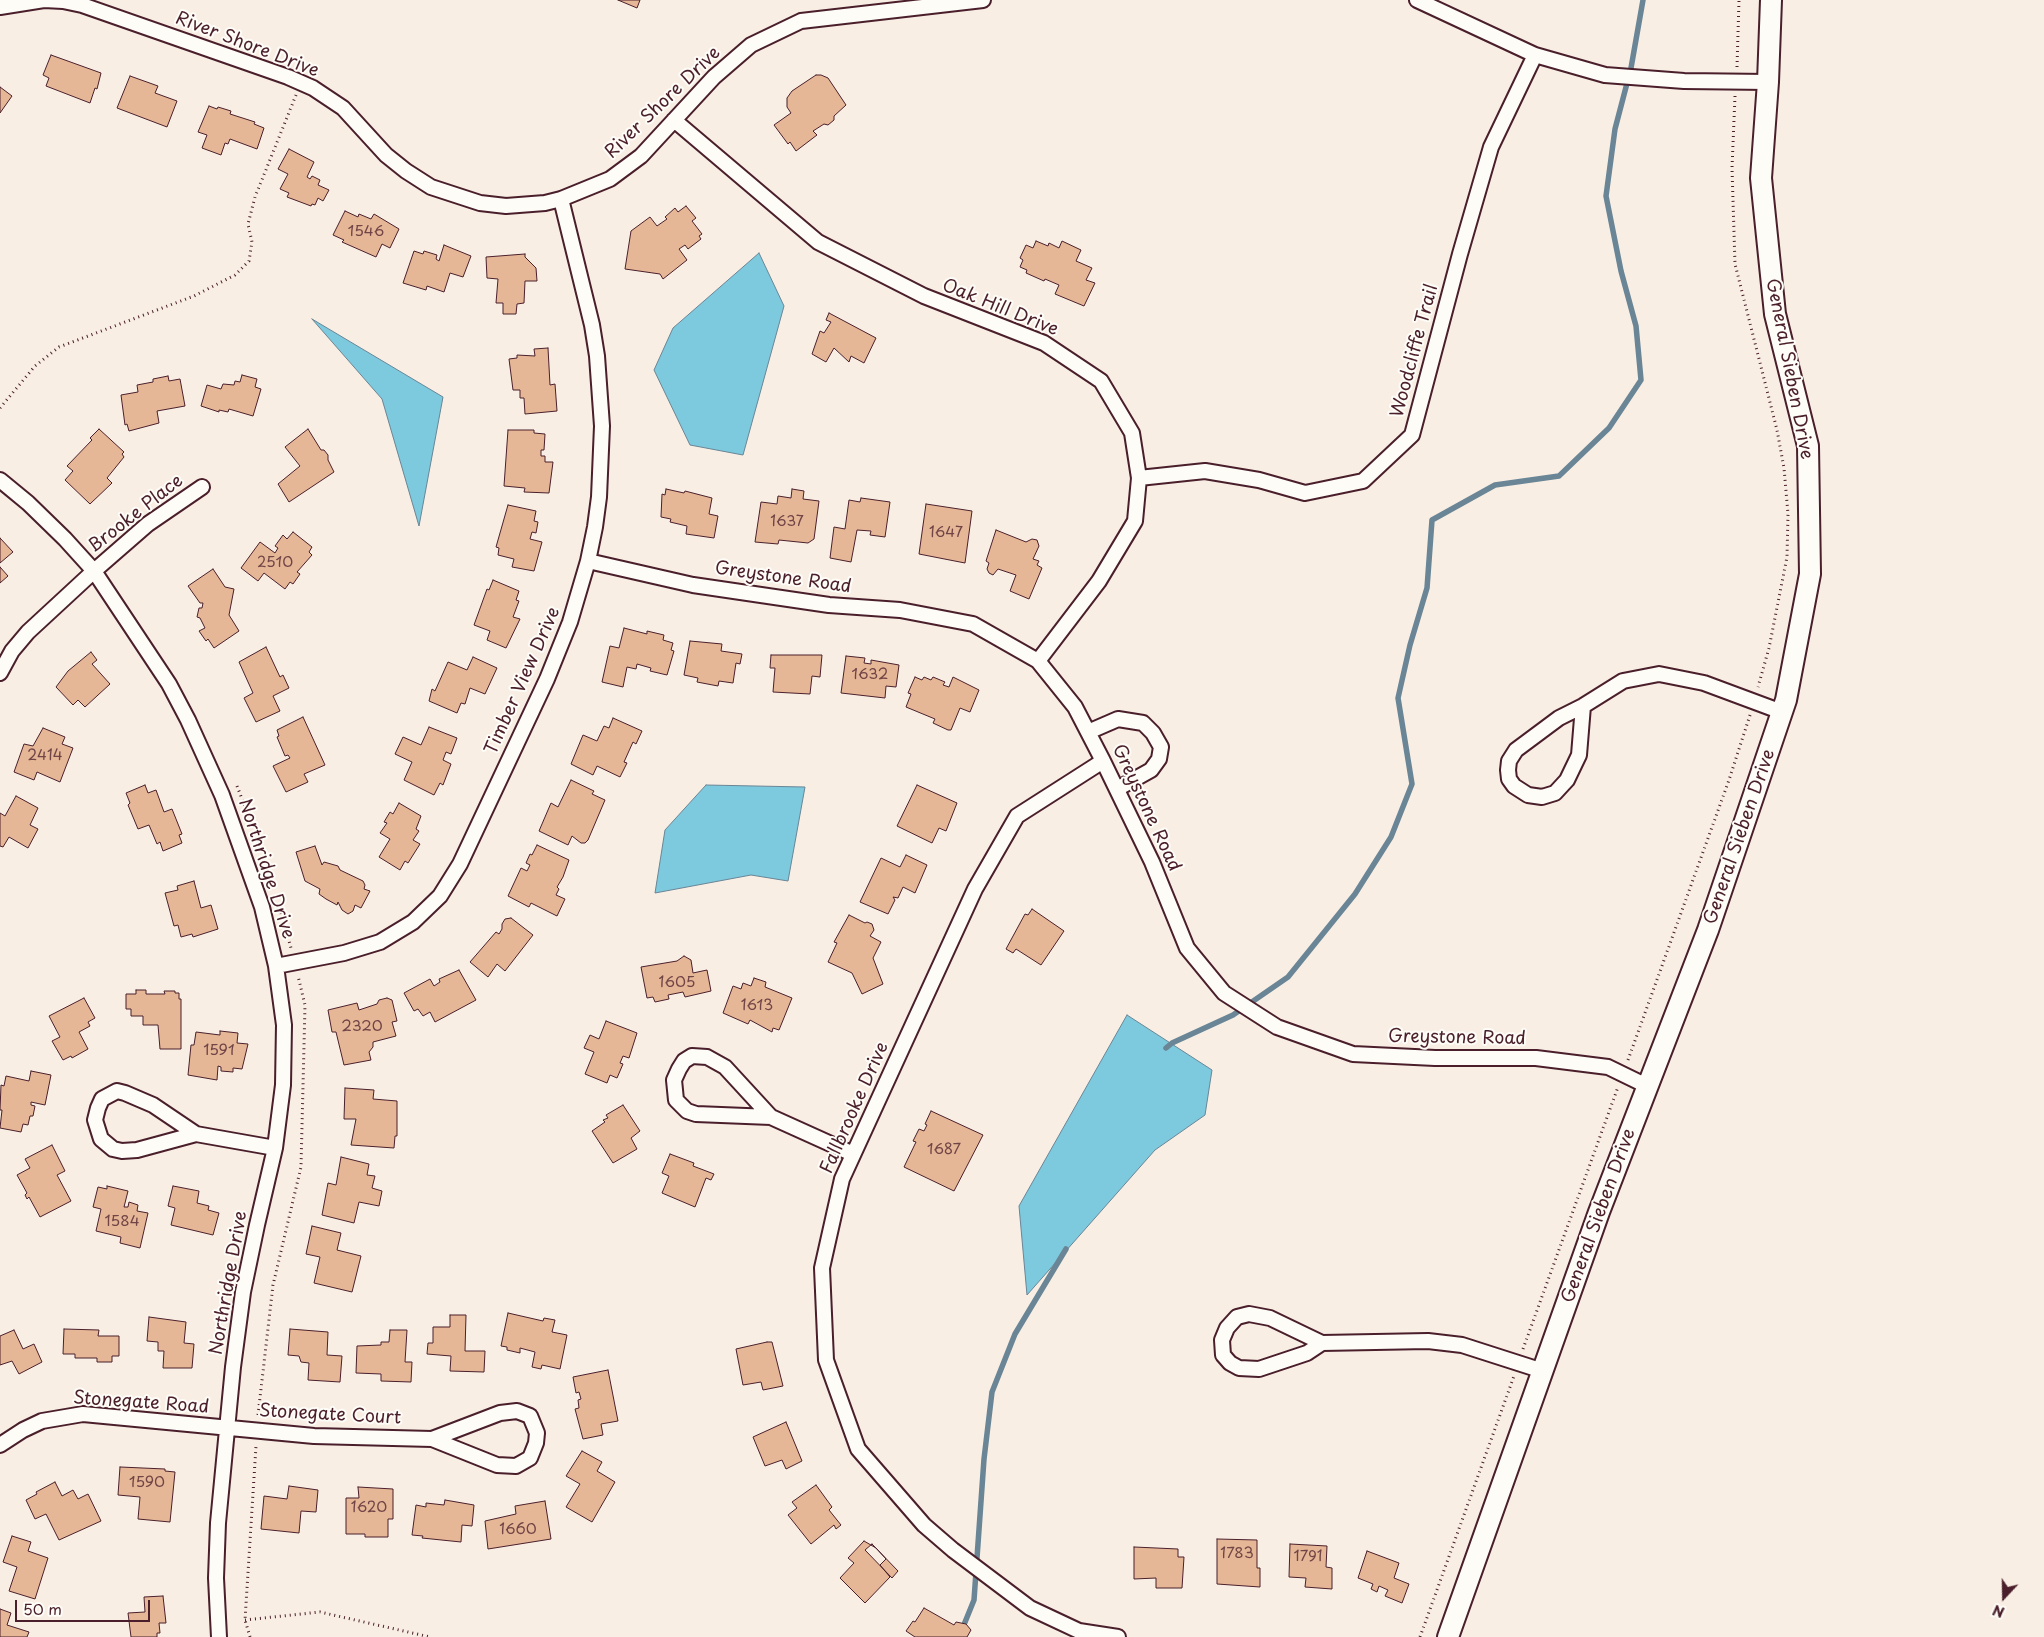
<!DOCTYPE html>
<html>
<head>
<meta charset="utf-8">
<style>
  body { margin:0 }
  #map { position:relative; width:2044px; height:1637px; overflow:hidden; background:#f8eee4; font-family:"Playpen Sans",sans-serif }
  canvas { display:block }
  .north { position:absolute; left:1979px; top:1572px; width:50px; height:50px; -webkit-text-stroke:4px #fdfcf7; paint-order:stroke; rotate:201deg; font-size:14px; font-weight:700; line-height:20px; text-align:center; color:#4a1f2b }
  .north::after { content:''; display:block; margin:auto; width:18px; height:22px; background:#4a1f2b; clip-path:polygon(50% 0,100% 100%,50% 72%,0 100%) }
  .scale { position:absolute; left:15px; top:1600px; width:135px; height:22px; box-sizing:border-box; border:2px solid #4a1f2b; border-top:0; padding-left:6px; font-size:15px; line-height:18px; white-space:nowrap; color:#4a1f2b; -webkit-text-stroke:4px #fdfcf7; paint-order:stroke }
</style>
</head>
<body>
<div id="map">
<canvas width="2044" height="1637"></canvas>
<div class="north">N</div>
<div class="scale">50 m</div>
</div>
<script>
const g = document.querySelector('canvas').getContext('2d');
g.lineJoin = 'round';
function fillPath(path, color) { g.fillStyle = color; g.fill(path, 'evenodd'); }
const toPath = rows => new Path2D(rows.map(r => 'M' + r).join(''));
function stroke(path, color, width, dash) { g.strokeStyle = color; g.lineWidth = width; g.lineCap = dash ? 'butt' : 'round'; g.setLineDash(dash || []); g.stroke(path); }
function write(font, color, halo, rows, align = 'center') {
  g.font = font + ' "Playpen Sans",sans-serif'; g.lineWidth = 4; g.setLineDash([]); g.textBaseline = 'middle'; g.strokeStyle = halo; g.fillStyle = color; for (const [text, x, y, turn = 0] of rows) {
    g.save(); g.translate(x, y); g.rotate((+turn || 0) * Math.PI / 180); g.textAlign = isNaN(turn) ? turn : align; if (halo) g.strokeText(text, 0, 0); g.fillText(text, 0, 0); g.restore();
  }
}
const water = toPath([
  [759,253,784,306,743,455,690,445,654,370,673,328,759,253],
  [312,319,443,397,419,526,382,399,312,319],
  [706,785,805,787,788,881,751,875,655,893,665,830,706,785],
  [1127,1015,1212,1070,1205,1115,1155,1150,1027,1295,1019,1206,1127,1015]
]);
const stream = toPath([
  [1166,1048,1172,1043,1233,1015,1288,977,1355,894,1391,837,1412,784,1398,698,1410,645,1427,588,1432,520,1495,485,1559,476,1609,428,1641,380,1636,326,1621,271,1606,196,1615,129,1631,68,1643,0],
  [959,1637,974,1600,984,1459,992,1392,1015,1334,1066,1249]
]);
const building = toPath([
  [618,0,640,0,637,8,618,0],
  [51,55,101,73,97,89,95,88,90,103,46,86,49,78,43,75,51,55],
  [816,75,821,75,828,78,846,105,834,116,834,120,828,125,824,124,813,131,817,135,796,151,790,142,788,144,774,125,791,113,787,107,787,98,792,91,816,75],
  [130,76,158,86,155,93,177,101,167,127,117,108,130,76],
  [0,87,12,96,0,113,0,87],
  [209,106,217,109,218,107,231,111,230,114,255,122,254,124,264,128,257,149,230,139,228,144,225,143,221,155,202,148,207,135,198,132,209,106],
  [289,149,314,162,307,177,310,179,312,176,320,180,318,185,329,190,323,201,318,198,315,205,312,204,311,206,287,197,289,193,280,189,288,174,278,169,289,149],
  [686,206,696,218,692,221,702,234,699,236,701,239,688,249,685,245,679,249,687,260,663,279,660,274,625,269,631,231,650,217,657,226,667,219,665,217,675,208,678,212,686,206],
  [345,211,358,217,359,214,371,219,374,214,399,229,390,248,382,244,376,257,342,242,344,240,333,235,345,211],
  [1036,241,1048,246,1049,243,1059,248,1062,241,1081,250,1076,261,1092,268,1086,280,1095,283,1084,306,1055,294,1059,285,1045,279,1044,281,1026,273,1027,270,1020,267,1023,260,1020,258,1026,245,1033,248,1036,241],
  [444,245,471,256,463,277,450,273,444,292,427,286,426,290,403,283,414,251,423,254,424,251,437,255,436,259,439,261,444,245],
  [525,254,525,257,536,268,537,281,525,281,524,303,517,304,516,314,503,314,503,303,496,303,498,279,487,278,486,257,525,254],
  [829,313,876,338,864,363,851,356,849,362,834,348,826,362,812,354,820,331,824,333,831,322,826,320,829,313],
  [548,348,550,385,555,384,557,411,525,414,524,398,520,398,520,390,513,390,509,359,517,358,517,355,535,356,534,349,548,348],
  [242,375,257,379,255,387,261,389,253,416,229,409,228,412,219,410,219,412,201,406,207,385,221,389,223,384,234,385,235,381,240,382,242,375],
  [168,376,169,381,180,379,185,406,157,411,159,423,129,431,127,424,125,425,121,395,138,392,137,385,153,382,153,379,168,376],
  [99,429,124,452,122,454,124,457,107,478,112,483,90,504,65,480,73,471,67,466,92,440,90,438,99,429],
  [308,429,321,450,324,450,328,455,328,460,334,472,289,502,278,484,300,466,285,447,308,429],
  [508,430,534,430,534,433,545,434,544,450,541,450,541,456,545,456,545,462,553,462,549,493,524,492,525,488,504,486,508,430],
  [666,489,684,493,685,491,712,498,709,514,718,516,714,538,686,534,687,526,670,522,671,519,661,517,662,494,665,495,666,489],
  [792,489,804,491,803,499,819,501,814,539,808,543,779,540,778,544,755,542,761,502,777,504,778,496,791,498,792,489],
  [861,498,890,502,885,537,870,535,871,531,857,530,851,562,830,558,834,527,845,529,849,500,860,502,861,498],
  [926,504,972,511,965,563,919,554,926,504],
  [508,505,536,511,534,521,538,522,536,533,532,532,530,539,542,542,534,571,512,567,514,559,498,555,499,548,496,547,508,505],
  [996,530,1026,542,1032,539,1037,540,1039,546,1033,559,1039,561,1037,565,1042,568,1029,599,1010,591,1016,575,998,569,993,575,989,573,987,569,989,563,986,561,996,530],
  [293,532,312,547,309,552,312,555,297,572,300,574,293,584,290,582,285,589,264,573,258,581,241,568,260,542,275,553,278,548,275,546,283,535,287,539,293,532],
  [0,538,13,552,0,563,0,538],
  [0,567,8,576,0,583,0,567],
  [213,569,225,587,234,589,229,615,239,631,214,648,208,639,206,641,199,631,205,628,200,618,197,617,199,608,202,608,203,603,200,603,188,586,213,569],
  [493,580,519,591,516,600,519,601,513,617,520,619,506,648,487,640,490,631,474,625,487,589,489,590,493,580],
  [624,628,647,634,647,631,664,635,663,640,673,643,671,650,674,651,667,675,650,671,651,668,637,664,636,669,627,667,623,687,602,682,610,646,619,648,624,628],
  [690,641,722,644,721,651,742,654,740,664,736,663,733,683,719,681,718,686,697,682,698,678,684,675,690,641],
  [266,647,280,677,283,675,289,688,273,696,280,711,256,722,244,698,253,693,239,662,266,647],
  [91,652,97,660,92,664,110,684,85,707,78,700,73,705,56,687,68,671,91,652],
  [771,655,822,655,820,677,812,676,810,694,773,692,775,668,770,668,771,655],
  [846,656,865,658,864,663,871,664,871,660,899,665,896,687,886,686,885,698,841,693,846,656],
  [473,657,497,668,485,694,470,688,465,704,461,703,457,713,429,701,432,689,435,691,448,662,467,670,473,657],
  [915,677,922,680,924,677,931,680,933,677,945,682,943,685,949,687,953,677,979,690,970,712,960,708,951,730,948,730,933,723,935,719,906,707,911,694,908,693,915,677],
  [303,717,325,765,304,774,308,782,286,792,273,766,290,758,288,755,285,756,277,737,279,736,277,730,303,717],
  [613,718,642,731,636,744,633,742,624,762,627,763,620,777,597,766,593,775,571,764,583,735,597,741,604,726,609,728,613,718],
  [429,727,457,738,451,754,446,752,443,760,451,764,443,785,440,783,434,795,404,780,412,762,395,754,403,737,421,745,429,727],
  [43,728,65,737,62,744,73,748,60,782,37,772,34,780,14,772,24,744,33,746,43,728],
  [571,780,594,791,592,794,605,800,588,840,585,843,581,843,572,836,568,845,539,831,551,803,558,807,571,780],
  [145,785,148,793,156,790,164,812,172,809,182,834,179,835,182,843,163,851,160,842,157,844,149,825,138,829,128,805,130,803,126,793,145,785],
  [917,785,957,803,946,831,939,828,932,843,897,826,917,785],
  [16,796,38,808,30,825,38,829,28,848,9,837,3,847,0,846,0,813,5,816,16,796],
  [399,803,421,816,416,829,419,831,413,840,420,844,408,863,405,861,400,870,379,857,390,839,380,833,387,823,384,822,390,812,393,814,399,803],
  [537,845,569,860,563,877,557,887,559,889,556,895,565,899,557,916,531,903,529,907,508,896,521,868,527,871,530,865,526,863,530,854,532,855,537,845],
  [315,846,322,865,324,862,338,866,340,870,363,881,365,885,364,889,370,891,361,908,355,905,353,911,348,914,342,910,338,902,337,905,326,899,319,894,320,889,305,881,296,852,315,846],
  [906,855,927,865,915,893,903,887,898,898,893,897,895,900,888,914,860,902,881,858,900,867,906,855],
  [194,881,201,908,211,905,218,929,193,937,192,934,181,937,178,925,174,926,165,893,178,890,177,886,194,881],
  [1032,909,1064,931,1041,965,1016,949,1013,953,1006,949,1025,914,1028,915,1032,909],
  [849,915,865,923,867,922,872,924,874,930,870,936,881,942,873,958,883,984,862,994,852,973,828,962,837,943,834,942,849,915],
  [511,918,533,935,505,971,497,964,488,977,470,962,496,932,499,934,502,929,502,924,505,919,511,918],
  [684,956,691,960,693,973,707,970,711,991,685,997,683,992,668,995,669,999,655,1002,653,997,647,998,641,967,677,961,684,956],
  [459,970,476,1000,435,1022,430,1012,423,1016,418,1009,414,1011,404,993,430,979,434,986,440,982,439,979,459,970],
  [754,978,766,982,765,987,792,998,779,1030,773,1028,772,1032,750,1020,748,1024,723,1013,733,986,741,989,743,983,751,986,754,978],
  [136,990,146,990,146,994,165,994,164,991,175,991,175,993,179,993,179,999,181,999,181,1049,160,1049,158,1025,143,1025,143,1016,131,1016,131,1009,126,1009,126,994,136,994,136,990],
  [84,998,95,1018,88,1022,90,1026,79,1032,88,1049,72,1058,71,1056,63,1060,52,1041,60,1037,49,1016,84,998],
  [387,998,392,1000,397,1021,392,1022,396,1036,373,1042,373,1047,369,1052,371,1060,344,1065,336,1032,332,1032,328,1010,357,1003,359,1010,377,1004,379,1000,387,998],
  [606,1021,637,1033,629,1058,623,1056,620,1063,623,1064,617,1078,610,1075,607,1083,585,1074,594,1052,584,1048,590,1035,599,1039,606,1021],
  [220,1031,238,1033,237,1043,248,1044,242,1069,233,1068,233,1072,221,1071,221,1067,218,1066,217,1080,188,1075,191,1045,194,1045,196,1032,220,1035,220,1031],
  [31,1071,51,1075,45,1105,31,1102,31,1105,35,1106,33,1116,30,1116,28,1125,23,1124,21,1132,0,1128,2,1110,0,1110,1,1085,4,1086,6,1076,29,1081,31,1071],
  [345,1088,374,1090,373,1099,397,1101,397,1136,395,1136,394,1148,351,1145,356,1119,344,1119,345,1088],
  [623,1105,640,1131,631,1138,637,1149,613,1163,592,1131,605,1122,603,1120,608,1118,606,1115,623,1105],
  [931,1111,983,1135,954,1191,904,1167,916,1142,913,1141,919,1129,924,1131,927,1125,925,1124,931,1111],
  [52,1145,65,1171,57,1175,71,1201,40,1217,29,1197,27,1199,25,1195,27,1193,17,1175,30,1168,25,1159,52,1145],
  [670,1154,694,1163,693,1166,714,1174,711,1180,706,1178,695,1207,662,1193,669,1176,662,1173,670,1154],
  [341,1157,369,1164,367,1175,375,1176,372,1188,382,1191,379,1206,359,1202,354,1223,322,1215,328,1183,336,1185,341,1157],
  [107,1186,128,1191,124,1207,128,1207,129,1202,138,1205,137,1211,148,1213,140,1248,120,1243,121,1237,96,1231,101,1209,93,1207,98,1187,107,1189,107,1186],
  [173,1186,199,1191,197,1203,209,1206,208,1210,219,1213,213,1235,171,1225,175,1208,168,1206,173,1186],
  [312,1226,341,1233,337,1250,361,1256,352,1292,314,1283,320,1257,306,1254,312,1226],
  [508,1313,543,1321,544,1318,555,1320,552,1332,567,1335,560,1369,542,1365,541,1369,532,1367,535,1352,520,1348,520,1353,507,1350,507,1347,501,1346,508,1313],
  [450,1315,466,1315,465,1351,485,1351,484,1372,450,1371,451,1356,427,1354,428,1343,433,1343,433,1327,450,1327,450,1315],
  [149,1317,186,1322,184,1343,194,1344,192,1368,163,1368,164,1351,158,1351,158,1342,147,1341,149,1317],
  [64,1329,99,1330,98,1336,119,1336,119,1356,112,1356,112,1362,97,1362,97,1358,75,1358,75,1354,63,1354,64,1329],
  [290,1329,328,1332,327,1355,342,1356,340,1382,308,1380,309,1363,301,1362,299,1356,288,1355,290,1329],
  [14,1330,23,1349,34,1344,42,1362,19,1374,12,1361,0,1365,0,1336,14,1330],
  [390,1330,407,1330,405,1362,412,1362,411,1382,381,1381,381,1374,356,1373,357,1346,381,1345,381,1342,389,1342,390,1330],
  [767,1342,772,1342,783,1386,763,1390,761,1382,743,1385,736,1349,767,1342],
  [608,1370,618,1421,601,1424,603,1435,583,1439,575,1409,579,1408,578,1400,581,1399,579,1392,576,1393,573,1377,608,1370],
  [786,1422,802,1461,786,1469,782,1460,765,1466,753,1437,786,1422],
  [582,1451,602,1462,597,1471,615,1482,592,1522,566,1507,580,1484,566,1476,582,1451],
  [120,1467,165,1469,165,1471,175,1472,170,1522,138,1519,140,1497,118,1495,120,1467],
  [55,1482,62,1496,73,1490,78,1499,88,1494,101,1521,59,1540,46,1514,35,1519,26,1500,37,1494,36,1492,55,1482],
  [816,1485,832,1507,829,1510,841,1525,836,1529,834,1525,811,1544,788,1515,797,1508,792,1502,816,1485],
  [289,1486,318,1490,316,1512,301,1511,299,1533,261,1529,264,1496,287,1499,289,1486],
  [358,1487,393,1489,393,1519,388,1519,388,1537,365,1537,365,1534,346,1534,346,1498,359,1498,358,1487],
  [445,1500,474,1505,472,1526,462,1525,461,1542,422,1538,423,1536,412,1535,416,1505,426,1507,426,1503,444,1505,445,1500],
  [545,1501,551,1539,488,1549,485,1521,516,1514,515,1506,545,1501],
  [12,1536,31,1542,28,1551,48,1558,35,1599,9,1591,17,1567,3,1562,12,1536],
  [1217,1539,1257,1540,1257,1568,1260,1568,1260,1587,1217,1584,1217,1539],
  [864,1541,876,1548,886,1559,880,1565,890,1577,865,1603,840,1578,854,1563,848,1558,864,1541],
  [872,1544,898,1571,892,1578,865,1550,872,1544],
  [1290,1544,1327,1546,1326,1567,1332,1568,1332,1589,1305,1587,1306,1578,1289,1577,1290,1544],
  [1134,1547,1178,1549,1178,1557,1184,1557,1182,1588,1156,1588,1156,1578,1134,1579,1134,1547],
  [1367,1551,1399,1563,1394,1578,1409,1584,1402,1603,1385,1596,1388,1590,1379,1586,1377,1592,1371,1589,1373,1584,1358,1578,1367,1551],
  [163,1596,166,1623,159,1623,160,1633,157,1633,157,1637,131,1637,128,1613,145,1612,144,1597,163,1596],
  [924,1608,954,1625,956,1622,966,1624,971,1630,967,1637,915,1637,906,1631,913,1621,915,1622,924,1608],
  [0,1609,11,1613,7,1625,29,1632,27,1637,0,1637,0,1609]
]);
const path = toPath([
  [1737,67,1739,0],
  [1735,96,1732,168,1735,264,1777,430,1784,468,1788,514,1787,557,1769,648,1758,687],
  [0,408,35,366,59,347,194,296,235,275,249,261,252,242,248,224,255,197,296,95],
  [237,786,249,817],
  [281,913,291,948],
  [1628,1060,1729,780,1750,715],
  [1523,1349,1618,1087],
  [258,1415,273,1285,301,1167,305,1005,298,976],
  [245,1620,320,1612,430,1637],
  [250,1637,245,1620,256,1446],
  [1420,1637,1514,1376]
]);
const street = toPath([
  [1417,0,1535,55,1605,75,1684,81,1768,82],
  [0,7,44,0,63,1,82,5,288,77,313,88,343,108,386,155,406,171,431,187,480,203,506,206,545,203,561,199,610,179,641,156,714,77,751,45,801,21,983,0],
  [674,120,818,242,924,296,1044,343,1101,381,1132,433,1139,478,1135,521,1099,581,1038,661],
  [1139,478,1205,471,1259,480,1305,493,1363,481,1412,435,1460,254,1491,147,1535,55],
  [0,480,28,503,65,539,94,571,169,684,188,720,222,795,262,907,276,966,284,1025,283,1085,275,1148,257,1225,243,1292,233,1367,218,1523,216,1578,219,1637],
  [588,561,693,585,829,605,900,610,973,624,1038,661,1075,707,1103,761,1152,862,1187,948,1224,993,1277,1027,1353,1054,1435,1058,1536,1058,1608,1067,1647,1086],
  [0,673,12,651,28,632,94,571,148,524,202,487],
  [1583,706,1579,755,1567,780,1555,793,1542,797,1528,795,1514,786,1509,779,1508,770,1509,761,1516,750,1559,718,1583,706,1623,681,1659,674,1704,683,1782,712],
  [1088,732,1118,719,1143,723,1153,733,1161,747,1159,759,1151,770,1117,789],
  [1103,761,1017,816,975,889,842,1179,822,1268,826,1360,858,1449,924,1525,953,1550,1030,1608,1079,1631,1118,1637],
  [276,966,344,953,380,942,413,922,440,896,460,864,547,679,570,622,588,561,595,527,599,497,602,426,597,356,592,325,561,199],
  [771,1117,696,1114,687,1111,676,1100,674,1080,679,1069,684,1061,692,1056,707,1057,725,1067,771,1117,853,1154],
  [196,1134,137,1150,122,1151,113,1149,101,1139,95,1120,98,1108,102,1099,117,1091,125,1093,153,1105,196,1134,275,1148],
  [1322,1343,1270,1318,1249,1314,1237,1317,1227,1328,1222,1340,1223,1355,1230,1363,1239,1368,1259,1369,1307,1353,1322,1343,1428,1341,1462,1345,1543,1371],
  [0,1445,23,1430,42,1421,83,1414,314,1436,432,1439,500,1413,517,1411,530,1416,537,1433,536,1443,530,1458,516,1466,497,1465,432,1439]
]);
const secondary = toPath([
  [1448,1637,1599,1212,1708,930,1786,700,1810,574,1808,446,1775,314,1761,178,1768,82,1771,0]
]);
const numberNames = [
  ["1546",366,232],
  ["1637",787,522],
  ["1647",946,533],
  ["2510",275,563],
  ["1632",870,675],
  ["2414",45,756],
  ["1605",677,983],
  ["1613",757,1006],
  ["2320",362,1027],
  ["1591",219,1051],
  ["1687",944,1150],
  ["1584",122,1222],
  ["1590",147,1483],
  ["1620",369,1508],
  ["1660",518,1530],
  ["1783",1237,1554],
  ["1791",1308,1557]
];
const streetNames = [
  ["River Shore Drive",247,45,21],
  ["River Shore Drive",663,103,-44],
  ["Oak Hill Drive",1000,308,22],
  ["Woodcliffe Trail",1415,351,-75],
  ["General Sieben Drive",1789,369,79],
  ["Brooke Place",136,514,-38],
  ["Greystone Road",783,578,8],
  ["Timber View Drive",523,681,-66],
  ["Greystone Road",1146,808,65],
  ["General Sieben Drive",1740,837,-71],
  ["Northridge Drive",266,869,72],
  ["Greystone Road",1457,1038,1],
  ["Fallbrooke Drive",855,1108,-66],
  ["General Sieben Drive",1599,1216,-70],
  ["Northridge Drive",229,1283,-80],
  ["Stonegate Road",141,1403,4],
  ["Stonegate Court",330,1415,3]
];
fillPath(water, '#7dc9dd');
stroke(water, '#698596', 1);
stroke(stream, '#698596', 5.5);
fillPath(building, '#e6b797');
stroke(building, '#4a1f2b', 1);
stroke(street, '#4a1f2b', 18);
stroke(secondary, '#4a1f2b', 24);
stroke(path, '#4a1f2b', 3, [1, 4]);
stroke(street, '#fdfcf7', 14);
stroke(secondary, '#fdfcf7', 20);
write('15px', '#714546', null, numberNames);
write('18px', '#4a1f2b', '#fdfcf7', streetNames);
</script>
</body>
</html>
